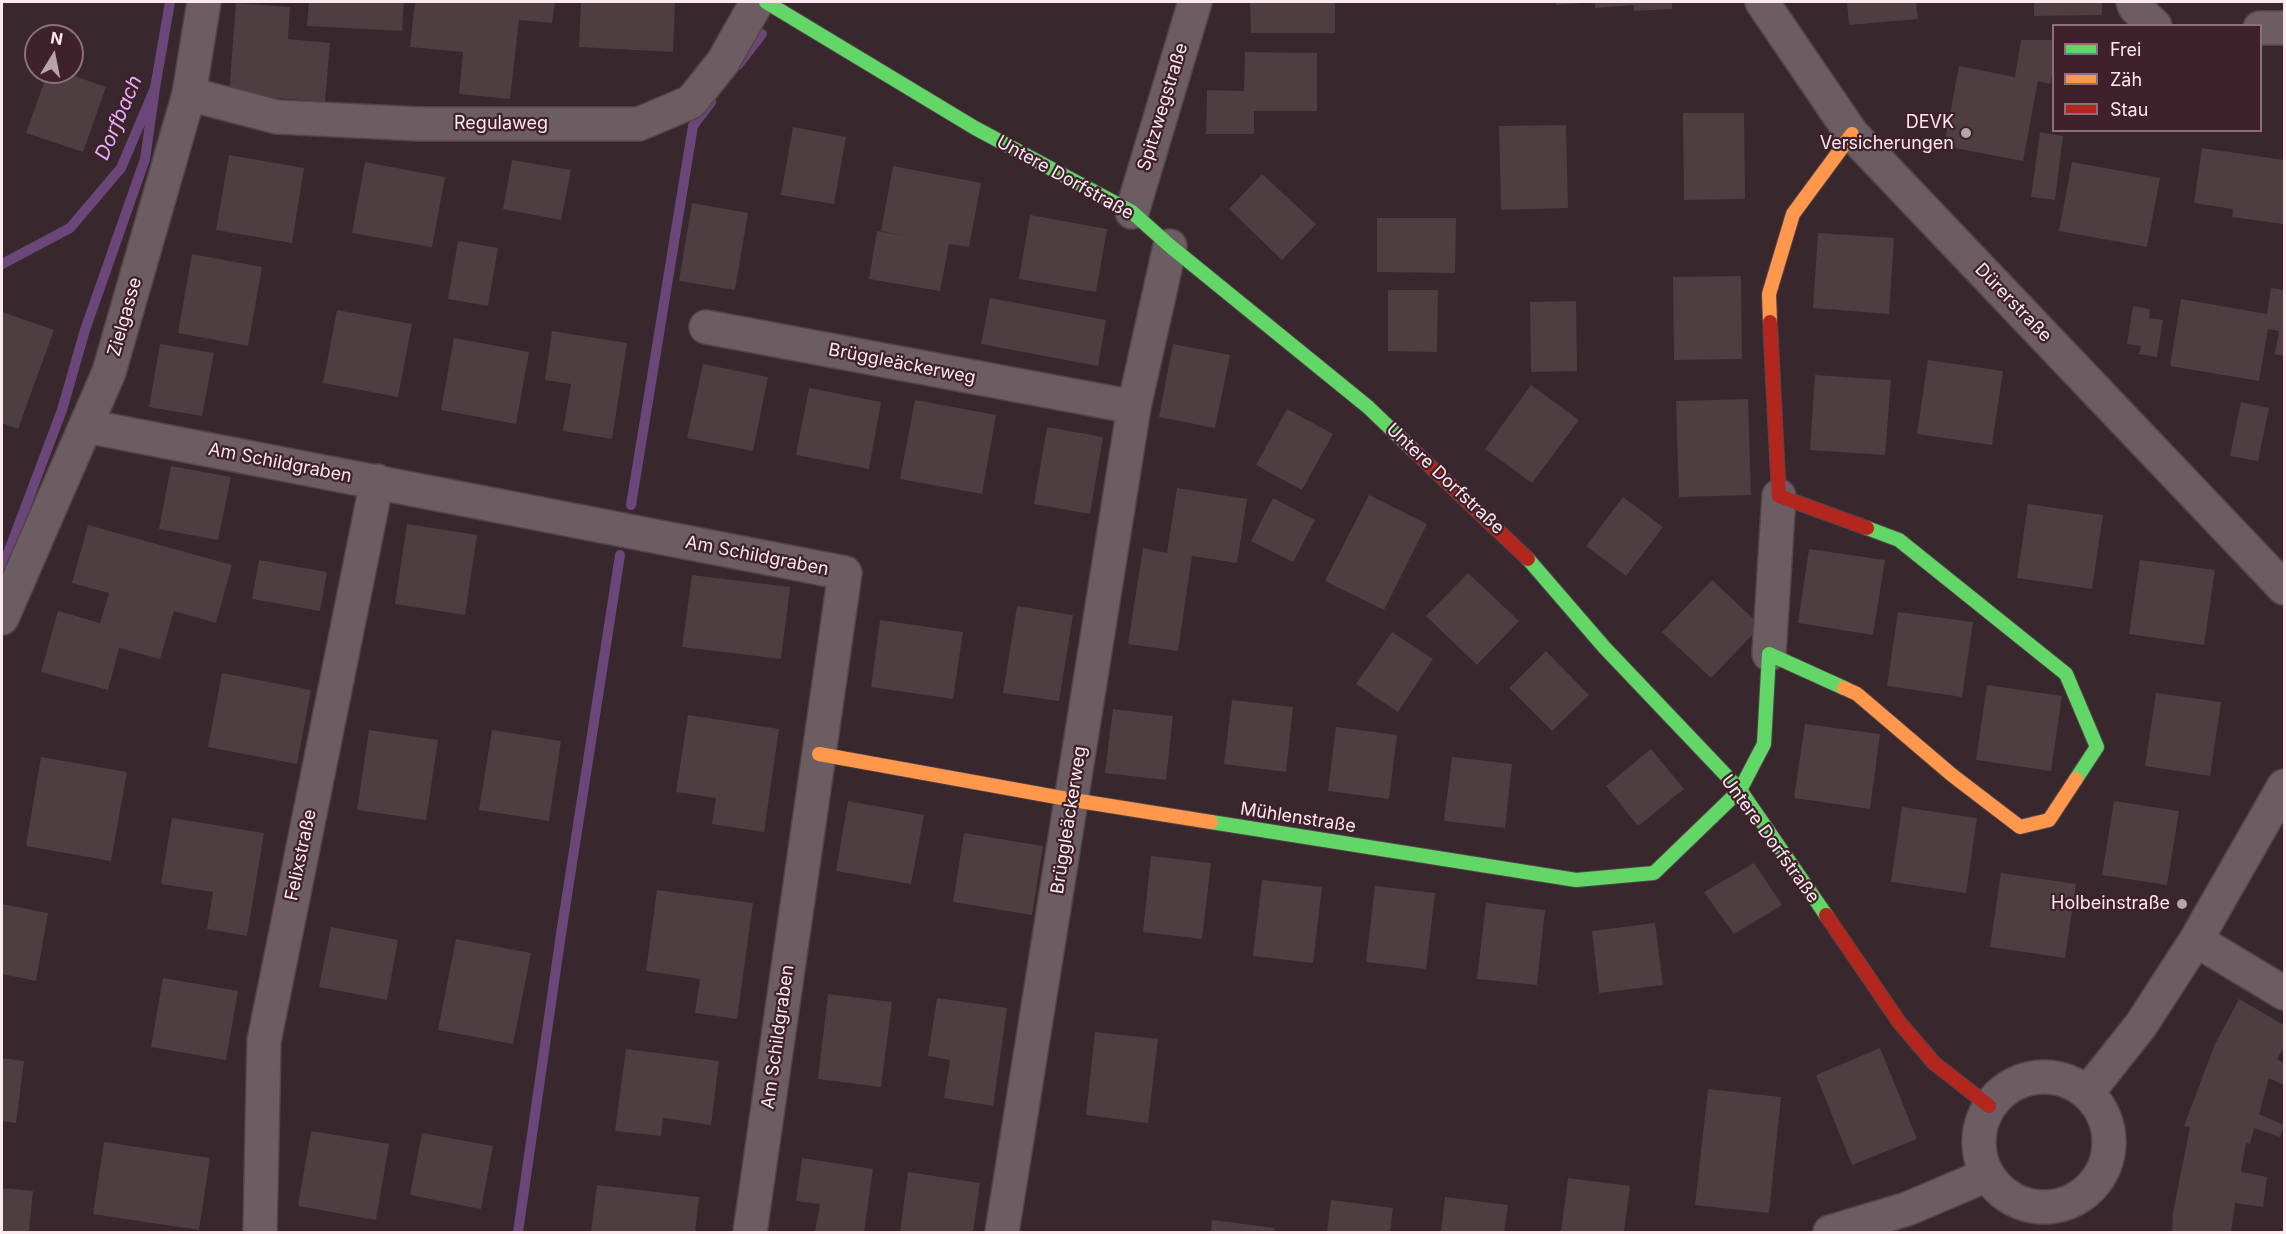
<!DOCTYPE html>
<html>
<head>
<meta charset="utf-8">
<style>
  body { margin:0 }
  #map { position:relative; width:2286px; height:1234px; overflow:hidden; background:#38272d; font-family:Inter,sans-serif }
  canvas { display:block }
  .frame { position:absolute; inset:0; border:3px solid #fce8ee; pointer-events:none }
  .legend { position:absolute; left:2052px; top:24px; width:210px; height:108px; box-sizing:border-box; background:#3e212b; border:2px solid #8a7179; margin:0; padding:8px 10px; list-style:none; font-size:18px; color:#fce8ee }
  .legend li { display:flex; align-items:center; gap:12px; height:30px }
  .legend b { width:30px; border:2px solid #8a7179 }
  .north { position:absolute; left:24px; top:24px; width:60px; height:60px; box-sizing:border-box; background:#3e212b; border:2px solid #8a7179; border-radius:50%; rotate:10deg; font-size:16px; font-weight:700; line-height:24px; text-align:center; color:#fce8ee }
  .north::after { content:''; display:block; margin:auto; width:21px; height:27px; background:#b7a4aa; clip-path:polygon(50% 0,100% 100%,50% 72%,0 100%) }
</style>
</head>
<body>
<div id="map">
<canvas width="2286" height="1234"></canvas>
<div class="frame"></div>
<ul class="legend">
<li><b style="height:8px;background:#63d668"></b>Frei</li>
<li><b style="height:8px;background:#ff974d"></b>Zäh</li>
<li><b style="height:8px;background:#b3261e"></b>Stau</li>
</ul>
<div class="north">N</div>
</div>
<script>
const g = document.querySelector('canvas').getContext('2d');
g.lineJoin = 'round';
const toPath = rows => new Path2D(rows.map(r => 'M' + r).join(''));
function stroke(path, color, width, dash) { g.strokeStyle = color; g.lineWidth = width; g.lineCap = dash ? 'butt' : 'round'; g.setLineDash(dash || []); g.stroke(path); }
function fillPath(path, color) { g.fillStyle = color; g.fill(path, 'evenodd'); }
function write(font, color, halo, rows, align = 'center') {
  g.font = font + ' Inter,sans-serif'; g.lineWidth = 4.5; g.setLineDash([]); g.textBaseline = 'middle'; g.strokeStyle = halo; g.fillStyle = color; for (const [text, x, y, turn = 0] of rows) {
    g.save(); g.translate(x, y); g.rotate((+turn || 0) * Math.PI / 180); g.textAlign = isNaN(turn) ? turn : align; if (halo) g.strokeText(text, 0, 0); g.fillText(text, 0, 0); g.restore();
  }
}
const stream = toPath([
  [738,65,762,34],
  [2,264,70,228,121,168,155,88,170,2],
  [631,505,693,126,711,102],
  [2,569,62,410,85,330,145,159,155,88],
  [518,1232,561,934,620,555]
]);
const building = toPath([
  [309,2,404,2,402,31,307,26],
  [415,2,555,2,552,23,519,20,510,99,459,94,463,52,410,47],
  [581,2,675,2,673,52,579,47],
  [1250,2,1335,2,1335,33,1251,33],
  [1556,2,1583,2,1584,3,1556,5],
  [1595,2,1672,2,1672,9,1634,11,1634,5,1595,8],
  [1847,2,1916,2,1918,19,1849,25],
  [2034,2,2102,2,2102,15,2034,16],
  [236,3,290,7,288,39,330,43,325,102,229,94],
  [2021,40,2054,40,2054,66,2050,84,2038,81,2023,161,1944,146,1959,66,2015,77],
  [1245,52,1317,53,1317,111,1254,111,1254,134,1206,134,1207,90,1244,91],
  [48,72,63,72,106,87,83,152,26,133],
  [1683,113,1744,113,1745,199,1684,200],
  [1566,125,1568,208,1501,210,1499,126],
  [793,127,846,137,834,204,781,195],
  [2040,132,2063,136,2055,200,2031,197],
  [2202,148,2284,160,2283,224,2232,217,2233,209,2194,203],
  [229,155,304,168,292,243,216,230],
  [512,160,571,170,561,220,503,209],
  [365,162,445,177,432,247,352,233],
  [2072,162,2160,178,2147,247,2059,231],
  [893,166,981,183,969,247,949,244,940,291,869,279,877,231,910,237,881,231],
  [1262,174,1316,224,1282,260,1229,209],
  [692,203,748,213,735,290,679,281],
  [1030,215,1107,229,1096,292,1019,279],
  [1377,218,1456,218,1455,273,1377,272],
  [1818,233,1894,238,1889,314,1813,308],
  [458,241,498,248,488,306,448,299],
  [192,254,262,267,248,346,178,333],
  [1741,276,1742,359,1674,360,1673,277],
  [2271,288,2284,290,2284,356,2275,354,2279,331,2268,329,2259,381,2170,366,2181,299,2267,314],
  [1388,290,1438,290,1437,352,1388,351],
  [990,298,1106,320,1098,366,981,344],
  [1576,301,1577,371,1531,372,1530,302],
  [2133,306,2150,309,2149,318,2163,320,2157,357,2139,354,2141,346,2127,344],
  [337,310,412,324,398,397,323,383],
  [2,312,54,330,18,429,2,423],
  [552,331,627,343,612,439,563,431,571,384,545,380],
  [454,338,529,352,516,424,441,410],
  [160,344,214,353,202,416,149,407],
  [1173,344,1230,355,1215,428,1159,417],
  [1928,360,2003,371,1992,445,1917,434],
  [703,364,768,377,753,451,687,438],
  [1815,375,1891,380,1885,455,1810,450],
  [1531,385,1579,420,1532,483,1485,449],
  [809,388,881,402,869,469,796,455],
  [1748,399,1751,495,1679,497,1676,401],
  [915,400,996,415,982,494,900,479],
  [2241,402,2269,408,2258,461,2230,456],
  [1287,409,1333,434,1302,490,1256,465],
  [1047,427,1103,437,1090,514,1034,504],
  [171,466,231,477,218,540,159,529],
  [1177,488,1247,499,1237,563,1192,556,1178,651,1128,644,1143,548,1167,553],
  [1369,495,1427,524,1384,610,1325,581],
  [1623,497,1663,527,1626,576,1586,546],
  [1273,498,1315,520,1293,562,1251,541],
  [2028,504,2103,515,2092,589,2017,578],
  [407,524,477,535,465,615,395,604],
  [88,525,232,565,216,623,174,611,160,659,119,648,108,690,41,672,58,611,100,623,109,593,72,583],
  [1809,549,1885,560,1873,635,1798,623],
  [259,560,327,572,320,611,252,599],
  [2140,560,2215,570,2204,645,2129,634],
  [1468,573,1519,621,1477,665,1426,616],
  [692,575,790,587,781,659,682,647],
  [1712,580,1761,626,1711,678,1662,632],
  [1017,606,1073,615,1059,701,1003,693],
  [1898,612,1973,622,1962,697,1887,686],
  [880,620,963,632,953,699,871,687],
  [1392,632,1433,659,1398,712,1356,684],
  [1546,651,1589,695,1552,731,1509,688],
  [222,673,311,690,297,764,208,747],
  [1987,685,2062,696,2051,771,1976,760],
  [2156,693,2221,702,2210,776,2145,766],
  [1232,700,1293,707,1286,772,1224,764],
  [1113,709,1173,716,1166,780,1105,773],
  [688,715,779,729,764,832,712,824,716,798,676,792],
  [1805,724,1880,734,1870,809,1794,798],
  [1336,727,1397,735,1389,799,1328,791],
  [369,730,438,740,426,820,357,810],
  [492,730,561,741,549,821,479,810],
  [1651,749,1684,789,1638,826,1606,786],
  [41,757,127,772,111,861,26,846],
  [1452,757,1512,764,1505,828,1444,821],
  [848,801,924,815,911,884,836,871],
  [2114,801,2179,811,2167,885,2102,875],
  [1902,807,1977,818,1966,893,1891,882],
  [172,818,264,833,247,936,207,929,213,892,161,884],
  [964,833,1043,846,1032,915,953,902],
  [1151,856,1211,863,1202,939,1143,932],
  [1754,863,1782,905,1734,934,1704,892],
  [2001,873,2076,884,2065,958,1990,947],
  [1262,880,1322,887,1313,963,1253,956],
  [1375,886,1435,893,1426,969,1366,962],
  [657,890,753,903,737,1019,695,1013,700,979,646,971],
  [1486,903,1545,910,1537,985,1477,979],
  [2,904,48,913,36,981,2,974],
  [1655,923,1663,985,1599,993,1592,931],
  [331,927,398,940,387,1000,319,987],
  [456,939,531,953,513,1044,438,1030],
  [163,978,238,991,226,1060,151,1047],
  [828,994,892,1002,881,1087,818,1079],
  [937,998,1007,1008,993,1106,944,1098,950,1060,928,1056],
  [2239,999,2284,1025,2284,1047,2277,1059,2284,1063,2284,1085,2269,1078,2259,1114,2284,1125,2280,1137,2254,1128,2250,1144,2246,1143,2241,1172,2267,1177,2263,1207,2235,1203,2231,1232,2172,1232,2173,1212,2190,1127,2184,1126,2215,1044],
  [1095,1032,1158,1039,1148,1123,1086,1115],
  [1880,1048,1917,1139,1852,1165,1816,1075],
  [626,1049,719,1061,711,1125,663,1118,661,1136,615,1131],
  [2,1058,24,1061,16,1123,2,1121],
  [1708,1089,1781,1097,1769,1213,1695,1205],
  [311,1131,389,1144,376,1220,298,1206],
  [422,1133,493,1146,481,1209,410,1195],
  [104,1142,210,1158,199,1230,93,1214],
  [802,1158,873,1169,864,1232,815,1232,820,1204,796,1201],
  [908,1172,980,1183,973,1232,900,1232],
  [1568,1178,1630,1186,1624,1232,1561,1232],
  [597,1185,699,1197,695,1232,591,1232],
  [2,1188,33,1191,29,1232,2,1232],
  [1445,1197,1508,1205,1504,1232,1441,1232],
  [1331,1200,1393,1208,1390,1232,1327,1232],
  [1212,1220,1275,1228,1274,1232,1211,1232]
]);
const street = toPath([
  [1762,2,1852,134,2284,588],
  [2133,2,2135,7,2155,26],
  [2260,28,2284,28],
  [189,94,277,117,420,124,639,124,691,102,723,62,757,2],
  [1132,212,1195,2],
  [706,327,1134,407],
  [86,426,845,573,750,1232],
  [2,618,109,372,189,94,204,2],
  [1769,654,1779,496],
  [2196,940,2284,993],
  '1979 1142a65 65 0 1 1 130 0a65 65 0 1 1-130 0Z',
  [2087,1093,2141,1025,2196,940,2284,786],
  [260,1232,264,1041,377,481],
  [1002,1232,1134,407,1170,246],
  [1830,1232,1907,1209,1987,1175]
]);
const fast = toPath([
  [766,2,975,128,1132,212,1170,246,1368,407,1412,449],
  [1867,528,1899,540,2066,674,2097,747,2076,779],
  [1528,559,1604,647,1740,790,1826,915],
  [1211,822,1576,880,1654,873,1740,790,1764,744,1769,654,1844,688]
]);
const slow = toPath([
  [1770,322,1769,294,1793,214,1852,134],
  [1844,688,1857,694,1952,775,2020,827,2049,820,2076,779],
  [819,754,1073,800,1211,822]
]);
const jam = toPath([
  [1770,322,1779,496,1867,528],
  [1412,449,1528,559],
  [1826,915,1899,1022,1934,1063,1989,1106]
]);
const markers = [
  [1966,133,6,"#b7a4aa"],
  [2182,904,6,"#b7a4aa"]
];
const streetNames = [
  ["Spitzwegstraße",1163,107,-73],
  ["Regulaweg",501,124],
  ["Untere Dorfstraße",1065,178,29],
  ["Dürerstraße",2013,303,46],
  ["Zielgasse",125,317,-74],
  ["Brüggleäckerweg",902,364,11],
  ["Am Schildgraben",280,463,11],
  ["Untere Dorfstraße",1445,479,43],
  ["Am Schildgraben",757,556,11],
  ["Mühlenstraße",1298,818,9],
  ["Brüggleäckerweg",1069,820,-81],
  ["Untere Dorfstraße",1770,839,54],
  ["Felixstraße",301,855,-78],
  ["Am Schildgraben",778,1037,-82]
];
const poiNames = [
  ["DEVK",1954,123],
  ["Versicherungen",1954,144],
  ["Holbeinstraße",2170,904]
];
const waterNames = [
  ["Dorfbach",119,118,-67]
];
stroke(stream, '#6a4778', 10);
fillPath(building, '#4d3e41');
stroke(street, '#534449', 36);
stroke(fast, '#534449', 16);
stroke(slow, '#534449', 16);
stroke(jam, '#534449', 16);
stroke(street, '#6b5d62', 33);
stroke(fast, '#63d668', 14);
stroke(slow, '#ff974d', 14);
stroke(jam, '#b3261e', 14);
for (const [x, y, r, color] of markers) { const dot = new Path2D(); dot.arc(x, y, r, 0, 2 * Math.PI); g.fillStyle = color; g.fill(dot); stroke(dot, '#3e212b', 2); }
write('18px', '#fce8ee', '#3e212b', streetNames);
write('18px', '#fce8ee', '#3e212b', poiNames, 'right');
write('italic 20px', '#e5afff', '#3e212b', waterNames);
</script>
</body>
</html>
